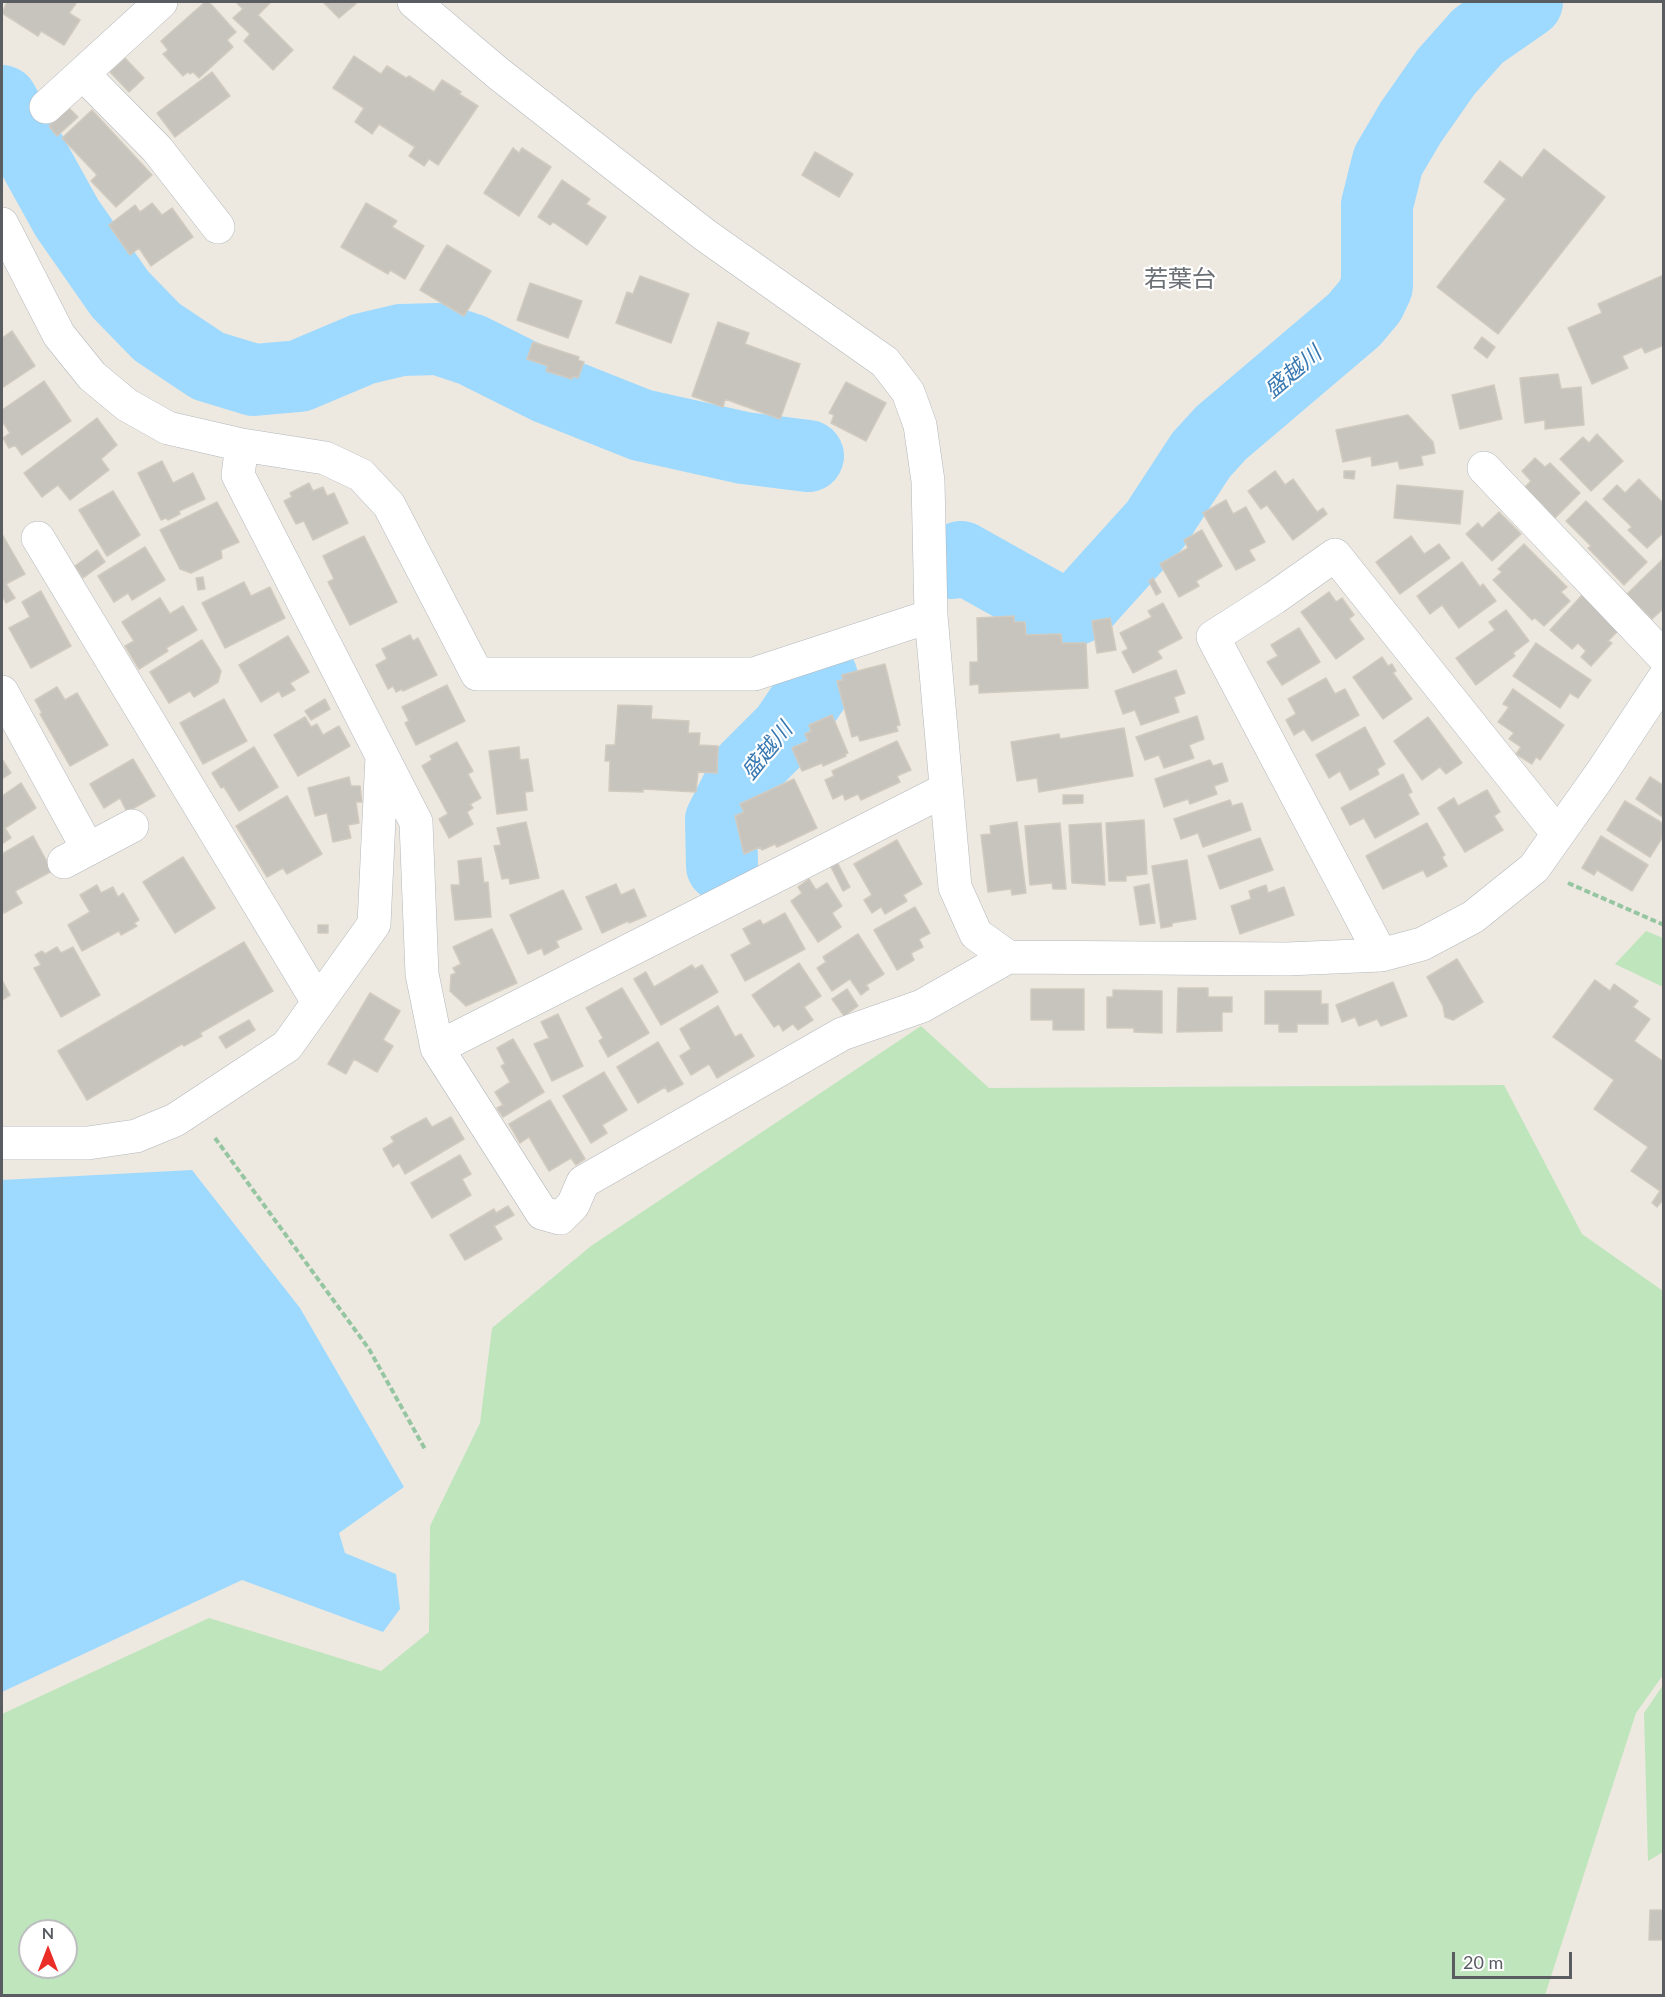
<!DOCTYPE html>
<html>
<head>
<meta charset="utf-8">
<style>
  body { margin:0 }
  #map { position:relative; width:1665px; height:1997px; overflow:hidden; background:#ede9e0; font-family:Lato,sans-serif }
  canvas { display:block }
  .frame { position:absolute; inset:0; border:3px solid #595d62; pointer-events:none }
  .north { position:absolute; left:18px; top:1919px; width:60px; height:60px; box-sizing:border-box; background:#fff; border:2px solid #bdbec0; border-radius:50%; rotate:0deg; font-size:16px; font-weight:700; line-height:24px; text-align:center; color:#595d62 }
  .north::after { content:''; display:block; margin:auto; width:21px; height:27px; background:#eb2d27; clip-path:polygon(50% 0,100% 100%,50% 72%,0 100%) }
  .scale { position:absolute; left:1452px; top:1952px; width:120px; height:27px; box-sizing:border-box; border:3px solid #595d62; border-top:0; padding-left:8px; font-size:18px; line-height:21px; white-space:nowrap; color:#595d62; -webkit-text-stroke:4px #fff; paint-order:stroke }
</style>
</head>
<body>
<div id="map">
<canvas width="1665" height="1997"></canvas>
<div class="frame"></div>
<div class="north">N</div>
<div class="scale">20 m</div>
</div>
<script>
const g = document.querySelector('canvas').getContext('2d');
g.lineJoin = 'round';
function fillPath(path, color) { g.fillStyle = color; g.fill(path, 'evenodd'); }
const toPath = rows => new Path2D(rows.map(r => 'M' + r).join(''));
function stroke(path, color, width, dash) { g.strokeStyle = color; g.lineWidth = width; g.lineCap = dash ? 'butt' : 'round'; g.setLineDash(dash || []); g.stroke(path); }
function write(font, color, halo, rows, align = 'center') {
  g.font = font + ' Lato,"Noto Sans JP",sans-serif'; g.lineWidth = 4.5; g.setLineDash([]); g.textBaseline = 'middle'; g.strokeStyle = halo; g.fillStyle = color; for (const [text, x, y, turn = 0] of rows) {
    g.save(); g.translate(x, y); g.rotate((+turn || 0) * Math.PI / 180); g.textAlign = isNaN(turn) ? turn : align; if (halo) g.strokeText(text, 0, 0); g.fillText(text, 0, 0); g.restore();
  }
}
const green = toPath([
  [1646,931,1663,938,1663,987,1615,964],
  [921,1026,989,1088,1504,1085,1582,1234,1663,1291,1663,1675,1636,1713,1545,1995,2,1995,2,1714,209,1618,381,1671,429,1632,430,1526,480,1423,492,1328,591,1246],
  [30,1931,66,1931,66,1967,30,1967],
  [1663,1685,1663,1852,1648,1861,1644,1713]
]);
const water = toPath([
  [192,1170,300,1308,404,1487,339,1533,345,1553,396,1574,400,1609,383,1632,242,1580,2,1692,2,1180]
]);
const river = toPath([
  [2,101,67,218,120,294,157,332,208,366,254,380,299,376,363,349,401,340,439,339,472,350,548,388,641,425,744,448,808,456],
  [953,563,961,557,1052,608,1067,613,1081,607,1156,524,1201,455,1221,433,1354,320,1370,301,1377,286,1377,205,1388,161,1411,122,1446,72,1478,36,1527,2],
  [722,866,721,820,747,769,786,730,822,677]
]);
const building = toPath([
  [7,2,77,2,69,13,80,20,64,45,41,31,38,36,2,13,7,2],
  [205,2,209,2,236,32,227,40,233,47,199,78,193,72,190,74,188,72,183,76,163,54,168,50,161,41,205,2],
  [236,2,271,2,258,15,293,50,273,70,244,41,250,34,233,18,243,9,236,2],
  [323,2,358,2,339,18,323,2],
  [354,56,381,74,387,66,406,78,409,76,434,92,442,80,461,92,459,94,478,106,438,165,429,159,424,166,409,156,415,147,379,124,372,134,355,122,364,108,333,88,354,56],
  [125,58,144,78,129,92,110,72,125,58],
  [212,72,230,96,175,137,157,113,212,72],
  [69,108,78,117,57,136,49,126,69,108],
  [92,110,152,175,116,207,91,181,97,175,62,138,92,110],
  [513,148,519,153,522,148,551,167,519,216,484,193,513,148],
  [1544,149,1605,197,1498,334,1437,287,1506,199,1484,182,1500,161,1522,178,1544,149],
  [815,152,853,174,839,197,802,175,815,152],
  [562,180,590,199,586,204,606,217,587,245,553,222,550,225,538,217,562,180],
  [152,203,162,215,172,208,193,237,151,266,139,248,130,255,109,225,135,205,140,212,152,203],
  [366,203,397,221,392,227,424,246,405,279,390,270,388,274,341,247,366,203],
  [447,245,491,271,464,316,420,290,447,245],
  [1664,275,1664,345,1645,353,1642,347,1622,356,1628,368,1592,384,1568,328,1602,313,1598,304,1664,275],
  [640,276,689,294,671,343,616,323,627,292,633,294,640,276],
  [530,283,582,301,568,338,517,320,530,283],
  [718,322,749,333,745,344,800,364,780,419,725,399,723,407,692,396,718,322],
  [12,331,35,366,2,388,2,338,12,331],
  [1482,337,1495,347,1487,358,1474,348,1482,337],
  [533,342,579,357,578,360,584,362,578,378,573,376,572,379,546,371,548,366,527,359,533,342],
  [1558,374,1561,389,1581,387,1584,425,1545,429,1545,420,1525,423,1520,378,1558,374],
  [44,381,71,421,22,455,15,445,9,448,3,438,10,433,2,421,2,410,44,381],
  [846,382,886,403,866,441,831,423,834,415,829,413,846,382],
  [1494,385,1502,419,1460,429,1452,395,1494,385],
  [1408,415,1433,442,1435,453,1421,456,1423,465,1400,469,1398,461,1372,466,1371,456,1343,462,1336,430,1408,415],
  [97,418,117,445,101,459,109,470,70,500,58,485,42,497,24,473,97,418],
  [1597,434,1623,461,1591,491,1560,459,1583,437,1589,443,1597,434],
  [1535,458,1545,467,1550,463,1580,493,1555,518,1525,487,1531,481,1522,471,1535,458],
  [162,461,173,483,193,473,205,499,179,511,180,514,168,520,166,518,161,520,138,473,162,461],
  [1275,471,1285,485,1293,479,1317,512,1323,508,1327,514,1293,540,1267,505,1261,509,1248,491,1275,471],
  [1344,471,1355,471,1354,479,1344,478,1344,471],
  [1639,479,1664,504,1664,532,1647,548,1628,530,1632,527,1603,499,1617,485,1625,493,1639,479],
  [309,483,313,491,323,487,327,496,334,493,348,523,313,540,304,521,296,524,284,501,292,497,290,493,309,483],
  [1397,485,1463,491,1460,524,1394,518,1397,485],
  [113,491,140,535,107,556,79,510,113,491],
  [1226,500,1233,514,1246,507,1265,542,1249,550,1255,560,1236,570,1203,513,1226,500],
  [1586,501,1647,562,1624,585,1588,548,1591,546,1566,521,1586,501],
  [217,502,239,542,221,550,222,558,191,573,180,569,160,530,217,502],
  [1499,512,1521,534,1492,561,1466,534,1478,523,1482,528,1499,512],
  [1202,530,1222,566,1196,581,1199,586,1179,597,1160,564,1188,548,1184,540,1202,530],
  [2,534,25,574,6,584,15,598,6,603,2,596,2,534],
  [364,536,397,602,350,625,328,582,334,579,323,556,364,536],
  [1411,536,1424,554,1439,544,1450,558,1400,594,1376,562,1411,536],
  [1524,544,1567,587,1561,592,1570,601,1544,626,1535,618,1532,620,1493,580,1502,572,1498,569,1524,544],
  [145,547,165,580,132,600,128,593,114,602,98,576,145,547],
  [97,550,105,562,83,578,75,566,97,550],
  [1662,560,1664,608,1652,619,1627,594,1662,560],
  [1462,562,1480,587,1483,584,1496,601,1459,628,1442,605,1430,614,1417,596,1462,562],
  [203,577,205,589,198,590,196,578,203,577],
  [1153,578,1161,592,1156,595,1149,581,1153,578],
  [244,582,251,596,270,587,285,618,225,648,202,603,244,582],
  [41,591,71,646,31,668,9,628,30,617,22,602,41,591],
  [1329,592,1336,602,1342,598,1354,615,1349,619,1364,639,1336,659,1301,612,1329,592],
  [1583,594,1620,629,1608,641,1612,643,1591,666,1581,657,1586,651,1578,643,1572,649,1550,630,1583,594],
  [160,598,170,614,183,606,197,630,166,648,168,651,139,669,125,646,134,641,122,622,160,598],
  [1163,603,1182,638,1157,651,1162,658,1133,673,1122,652,1128,649,1120,633,1152,617,1148,611,1163,603],
  [1506,610,1529,641,1513,653,1515,656,1476,685,1456,658,1495,630,1489,622,1506,610],
  [1014,616,1014,622,1025,622,1026,635,1061,634,1062,643,1086,643,1088,688,979,693,979,684,970,685,970,662,978,662,977,618,1014,616],
  [1110,618,1116,650,1097,653,1092,621,1110,618],
  [1299,628,1320,662,1282,685,1267,662,1278,656,1271,645,1299,628],
  [410,635,413,641,418,638,437,675,403,691,402,689,396,692,393,686,388,689,376,665,387,659,382,649,410,635],
  [288,636,309,672,290,683,295,690,282,697,279,691,261,702,239,665,288,636],
  [202,640,221,671,218,682,194,697,190,691,169,703,150,672,202,640],
  [1536,643,1591,680,1578,698,1570,693,1560,708,1513,676,1536,643],
  [1382,657,1388,666,1392,664,1396,671,1393,673,1412,699,1383,719,1353,677,1382,657],
  [885,664,900,725,896,726,898,731,860,741,858,735,852,737,837,681,843,680,842,675,885,664],
  [1176,670,1185,693,1174,697,1179,712,1141,725,1135,710,1123,714,1115,691,1176,670],
  [1326,678,1335,694,1345,689,1359,715,1312,741,1304,729,1294,735,1286,720,1296,714,1288,699,1326,678],
  [447,685,465,721,416,745,405,723,409,721,402,707,447,685],
  [57,687,65,700,77,693,108,745,70,766,40,714,42,713,35,700,57,687],
  [1513,689,1564,725,1540,760,1536,757,1532,764,1516,754,1521,747,1509,739,1514,733,1498,722,1509,707,1503,704,1513,689],
  [224,699,247,741,203,764,180,723,224,699],
  [325,699,330,709,311,720,305,711,325,699],
  [618,705,652,706,651,719,689,721,688,733,700,733,699,745,718,746,717,773,698,772,696,792,643,789,643,792,609,791,610,761,605,761,606,745,615,745,618,705],
  [832,715,848,753,845,754,846,756,823,766,822,763,802,771,792,748,808,741,805,734,811,731,809,725,832,715],
  [1197,716,1204,739,1189,745,1194,758,1164,768,1159,755,1145,760,1136,737,1197,716],
  [305,717,311,727,317,724,323,735,339,726,350,746,298,776,274,735,305,717],
  [1428,717,1462,763,1446,774,1440,767,1422,780,1394,741,1428,717],
  [1365,727,1385,764,1377,769,1379,774,1350,790,1340,771,1329,778,1316,755,1365,727],
  [1124,728,1133,776,1039,792,1037,778,1017,781,1011,742,1059,734,1060,739,1124,728],
  [897,741,911,770,897,776,900,782,861,800,858,794,845,800,843,794,833,799,825,780,834,776,832,771,897,741],
  [457,742,473,771,468,774,481,798,470,804,473,808,467,812,473,824,449,838,439,819,448,814,422,766,432,760,430,756,457,742],
  [254,747,278,787,239,811,224,787,221,788,212,773,254,747],
  [519,747,520,760,528,759,533,791,525,792,527,810,497,814,489,751,519,747],
  [2,759,11,773,2,779,2,759],
  [133,759,155,796,127,812,120,798,104,808,90,784,133,759],
  [1210,760,1213,766,1222,763,1228,781,1214,786,1217,794,1190,804,1188,799,1164,807,1155,779,1210,760],
  [1403,774,1412,792,1408,794,1419,814,1375,838,1364,818,1350,825,1341,808,1403,774],
  [349,777,351,786,360,786,362,802,356,802,359,823,348,825,351,838,333,842,327,813,315,816,308,788,349,777],
  [1650,777,1664,786,1664,818,1636,799,1650,777],
  [794,779,817,828,777,847,775,844,762,850,760,847,744,854,735,816,744,812,740,804,794,779],
  [21,783,36,808,5,828,11,838,2,844,2,796,21,783],
  [1487,790,1500,812,1494,816,1503,830,1465,852,1438,808,1454,798,1458,806,1487,790],
  [1063,795,1083,795,1083,803,1063,804,1063,795],
  [287,796,322,854,287,874,283,868,267,877,236,826,287,796],
  [1230,800,1232,806,1242,803,1251,830,1203,847,1198,833,1181,839,1174,819,1230,800],
  [1625,801,1664,824,1664,835,1650,857,1607,830,1625,801],
  [1144,820,1147,874,1126,876,1126,881,1109,881,1106,823,1144,820],
  [526,822,539,878,510,884,509,878,502,879,494,846,501,845,497,828,526,822],
  [1017,822,1026,893,1012,895,1011,889,988,892,981,835,991,834,990,826,1017,822],
  [1060,823,1066,889,1053,889,1052,883,1030,885,1025,826,1060,823],
  [1101,823,1105,885,1072,883,1069,825,1101,823],
  [1427,823,1445,855,1442,857,1447,866,1427,877,1423,870,1383,889,1366,856,1427,823],
  [33,836,52,871,15,891,22,903,4,913,2,910,2,854,33,836],
  [1601,836,1648,865,1632,891,1597,870,1594,875,1582,868,1601,836],
  [1260,838,1273,870,1220,889,1208,856,1260,838],
  [897,840,922,884,903,895,907,901,885,914,881,907,872,913,864,900,872,895,854,864,897,840],
  [183,857,215,908,175,933,143,882,183,857],
  [481,858,484,883,488,882,491,917,455,920,451,885,460,885,458,861,481,858],
  [1187,860,1196,919,1172,923,1172,926,1161,928,1152,866,1187,860],
  [838,864,850,887,843,891,831,867,838,864],
  [809,879,816,890,827,883,842,906,832,913,841,927,818,942,791,901,802,893,798,887,809,879],
  [616,884,621,895,634,889,646,916,629,923,628,921,602,933,586,897,616,884],
  [1149,884,1155,923,1140,925,1134,887,1149,884],
  [97,885,101,893,113,887,118,897,123,893,139,920,134,923,137,926,121,935,119,931,82,951,68,925,90,912,80,895,97,885],
  [1266,885,1268,893,1284,887,1294,915,1240,934,1231,906,1251,899,1249,891,1266,885],
  [563,890,582,929,556,941,559,947,544,955,542,948,528,954,510,915,563,890],
  [915,907,930,933,919,939,923,947,911,953,914,960,897,970,874,930,915,907],
  [785,913,805,949,745,981,731,955,751,944,743,929,760,920,763,925,785,913],
  [318,925,328,925,328,933,318,933,318,925],
  [492,929,517,983,466,1006,450,991,451,975,456,973,453,968,461,964,453,947,492,929],
  [858,934,884,974,866,985,869,989,861,995,850,979,832,991,817,968,826,962,823,957,858,934],
  [244,942,273,991,200,1033,202,1036,184,1046,182,1044,87,1100,58,1051,244,942],
  [57,947,61,953,73,947,100,995,61,1017,34,968,41,965,35,955,42,951,45,954,57,947],
  [1457,959,1483,1002,1453,1020,1445,1017,1443,1006,1427,977,1457,959],
  [799,963,821,996,804,1007,813,1020,798,1030,793,1024,783,1031,779,1024,774,1027,752,995,799,963],
  [692,965,695,969,702,965,718,992,661,1025,634,979,646,972,654,987,692,965],
  [2,980,10,995,2,1000,2,980],
  [1595,980,1610,991,1614,984,1638,1001,1633,1007,1650,1019,1634,1041,1664,1062,1664,1199,1657,1207,1652,1203,1660,1191,1631,1171,1648,1147,1594,1109,1614,1080,1553,1037,1595,980],
  [1393,982,1407,1016,1381,1026,1377,1019,1359,1026,1355,1017,1342,1022,1336,1005,1393,982],
  [622,988,649,1033,608,1057,599,1041,603,1038,586,1008,622,988],
  [1178,988,1208,988,1208,997,1232,997,1232,1012,1222,1012,1222,1031,1177,1032,1178,988],
  [847,989,858,1006,844,1016,832,999,847,989],
  [1031,989,1084,989,1084,1030,1053,1030,1053,1020,1031,1020,1031,989],
  [1113,990,1162,991,1162,1033,1134,1032,1134,1028,1107,1028,1107,997,1113,997,1113,990],
  [1265,991,1321,991,1321,1004,1328,1004,1328,1024,1297,1024,1297,1032,1279,1032,1279,1024,1265,1024,1265,991],
  [370,993,400,1011,383,1040,393,1046,377,1072,354,1059,346,1074,328,1064,370,993],
  [718,1006,735,1037,741,1034,754,1056,717,1078,709,1064,691,1075,680,1056,691,1049,680,1029,718,1006],
  [558,1014,583,1066,552,1081,534,1044,549,1038,541,1022,558,1014],
  [249,1020,255,1030,226,1048,219,1037,249,1020],
  [513,1039,544,1092,503,1117,497,1108,503,1105,495,1092,510,1082,501,1066,505,1064,497,1048,513,1039],
  [658,1042,683,1084,668,1092,665,1087,638,1103,617,1067,658,1042],
  [604,1072,627,1110,602,1125,607,1133,591,1143,563,1096,604,1072],
  [550,1100,585,1159,576,1165,571,1158,549,1171,529,1137,520,1143,509,1124,550,1100],
  [451,1117,464,1139,405,1174,399,1163,393,1167,383,1149,394,1142,391,1137,426,1118,432,1127,451,1117],
  [460,1155,471,1174,462,1179,471,1195,432,1218,411,1183,460,1155],
  [508,1206,514,1215,494,1226,502,1239,465,1260,450,1235,494,1209,496,1213,508,1206],
  [1650,1910,1664,1910,1664,1940,1649,1940,1650,1910]
]);
const path = toPath([
  [1568,883,1664,925],
  [215,1138,369,1349,426,1451]
]);
const minor = toPath([
  [414,2,499,74,705,235,885,362,908,392,920,425,928,481,931,616,955,887,976,934,1008,957,1287,959,1381,955,1422,944,1473,917,1534,868,1602,772,1664,678],
  [83,74,157,149,218,227],
  [46,107,161,2],
  [2,224,59,335,92,376,127,405,168,428,242,445,325,458,361,475,389,505,477,674,754,674,931,616],
  [242,445,238,475,416,822,422,974,437,1048,542,1213,560,1218,573,1205,583,1182,842,1034,922,1006,1008,957],
  [1484,468,1664,657],
  [38,538,318,1002],
  [2,692,88,849],
  [64,862,132,826],
  [1381,955,1213,637,1274,598,1335,555,1558,834],
  [437,1048,945,790],
  [2,1143,88,1143,136,1136,175,1120,287,1046,374,924,382,756]
]);
const waterNames = [
  ["盛越川",1293,372,-40],
  ["盛越川",767,751,-51]
];
const quarterNames = [
  ["若葉台",1180,279]
];
fillPath(green, '#bee5bc');
fillPath(water, '#9ed9ff');
stroke(river, '#9ed9ff', 72);
fillPath(building, '#c7c4be');
stroke(building, '#d1cabf', 1.5);
stroke(minor, '#b3b7bc', 34);
stroke(path, '#95c6a1', 4, [6, 3]);
stroke(minor, '#fff', 33);
write('italic 22px', '#3a7ab2', '#fff', waterNames);
write('24px', '#6a6f74', '#fff', quarterNames);
</script>
</body>
</html>
